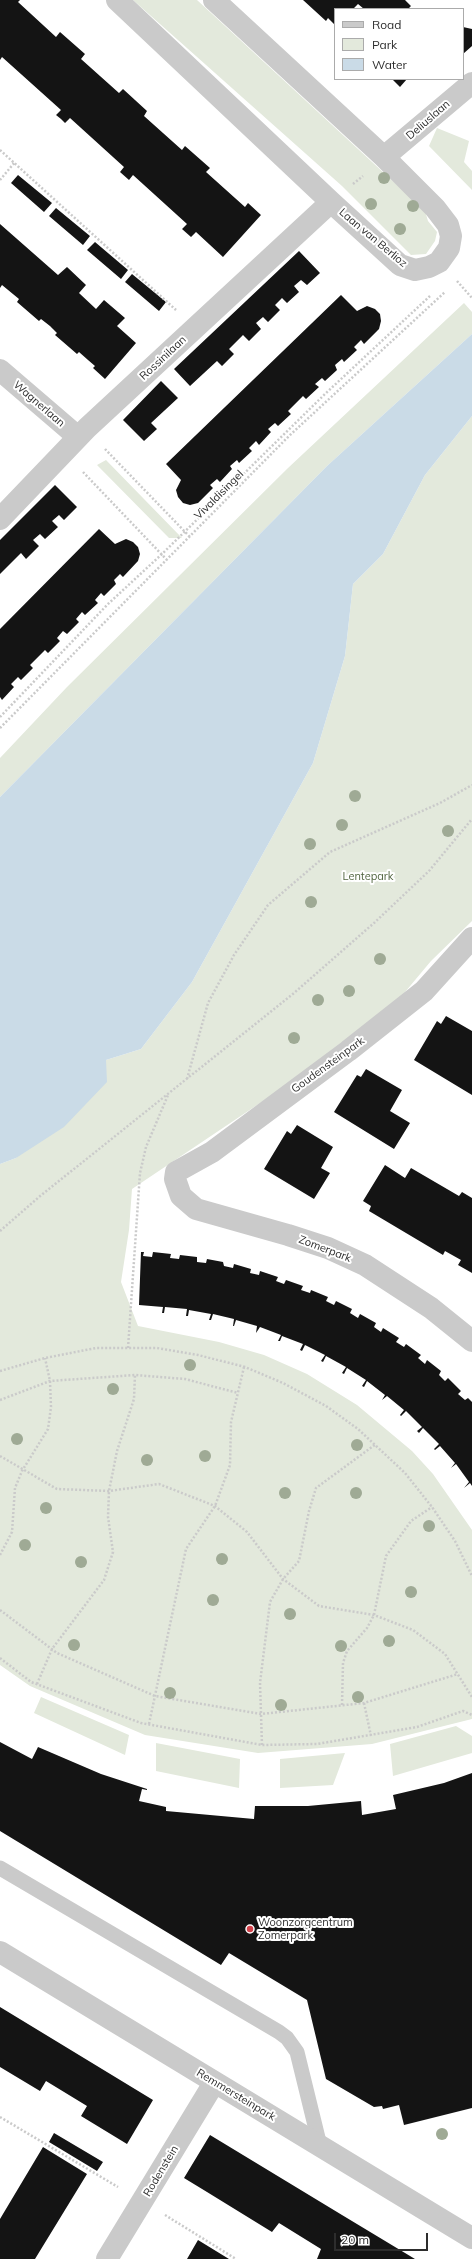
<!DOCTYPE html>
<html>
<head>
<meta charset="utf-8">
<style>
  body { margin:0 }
  #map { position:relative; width:472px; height:2259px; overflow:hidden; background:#fff; font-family:Mulish,sans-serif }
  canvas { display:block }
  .legend { position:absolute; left:334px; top:8px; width:130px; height:72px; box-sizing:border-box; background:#fff; border:1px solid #ababab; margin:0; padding:5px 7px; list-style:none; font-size:12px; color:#2d2d2d }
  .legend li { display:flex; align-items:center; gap:8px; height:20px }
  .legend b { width:20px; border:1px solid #ababab }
  .scale { position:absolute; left:334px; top:2233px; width:94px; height:18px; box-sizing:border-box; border:2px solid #2d2d2d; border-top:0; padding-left:5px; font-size:12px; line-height:14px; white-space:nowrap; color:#2d2d2d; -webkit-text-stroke:3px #fff; paint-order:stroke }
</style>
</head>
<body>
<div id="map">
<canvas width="472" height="2259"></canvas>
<ul class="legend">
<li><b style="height:5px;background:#cacaca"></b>Road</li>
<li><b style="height:11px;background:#e3e9dc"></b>Park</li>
<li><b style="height:11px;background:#cadbe7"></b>Water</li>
</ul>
<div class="scale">20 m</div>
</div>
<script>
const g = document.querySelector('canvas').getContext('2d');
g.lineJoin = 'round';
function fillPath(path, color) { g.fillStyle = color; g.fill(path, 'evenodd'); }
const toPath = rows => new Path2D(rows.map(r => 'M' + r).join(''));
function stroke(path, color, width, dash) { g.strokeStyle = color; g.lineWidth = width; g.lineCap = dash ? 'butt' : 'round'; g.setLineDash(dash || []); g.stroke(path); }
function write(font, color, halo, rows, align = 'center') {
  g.font = font + ' Mulish,sans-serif'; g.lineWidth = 4; g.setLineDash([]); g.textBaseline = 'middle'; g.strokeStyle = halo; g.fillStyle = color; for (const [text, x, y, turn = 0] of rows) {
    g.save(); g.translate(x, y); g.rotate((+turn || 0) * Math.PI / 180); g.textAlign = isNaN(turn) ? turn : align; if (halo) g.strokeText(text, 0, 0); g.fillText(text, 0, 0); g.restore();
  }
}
const green = toPath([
  [133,0,197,0,425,211,428,221,437,232,435,241,426,254,411,255,342,186],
  [437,128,469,141,464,162,472,171,472,190,429,146],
  [464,303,472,312,472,334,327,466,0,797,0,758,67,687,288,468],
  [472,416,472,921,431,961,390,1010,272,1095,132,1189,129,1230,121,1282,138,1326,219,1342,264,1355,307,1374,357,1405,412,1451,433,1474,472,1530,472,1719,372,1744,258,1753,145,1735,30,1686,0,1665,0,1164,16,1158,106,1060,141,1049,192,982,313,763,345,656,353,584,383,554,425,475],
  [106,460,182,538,169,538,97,465],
  [41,1697,129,1735,125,1755,34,1713],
  [456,1726,472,1736,472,1753,393,1776,390,1744],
  [156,1743,240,1759,239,1788,156,1771],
  [345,1753,333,1785,280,1788,280,1759]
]);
const water = toPath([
  [472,334,472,416,425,475,383,554,353,584,345,656,313,763,192,982,141,1049,106,1060,107,1082,64,1127,16,1158,0,1164,0,797,327,466]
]);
const building = toPath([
  [0,0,20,0,18,2,56,37,60,32,85,54,81,59,119,93,123,89,147,111,144,116,182,150,185,146,210,168,206,172,245,207,248,203,261,215,223,257,196,232,191,237,182,229,187,224,133,175,129,180,120,172,124,167,70,118,65,123,61,119,56,115,61,110,2,57,0,60],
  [303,0,405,0,411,6,408,9,364,9,358,4,353,9,335,9,335,25,328,18,326,21],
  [463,27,472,29,472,46,463,54],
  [392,79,407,79,400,87],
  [18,175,52,203,44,212,11,183],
  [56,208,90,236,83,245,49,216],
  [0,224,58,275,67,267,86,285,79,293,96,309,104,300,125,318,117,326,136,343,105,379,93,368,95,366,88,360,79,352,77,354,55,335,57,333,50,326,41,319,39,321,17,302,19,299,2,285,0,288],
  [95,242,128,270,121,279,87,250],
  [299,251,320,273,307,285,301,280,294,286,299,292,287,303,282,298,275,305,280,310,268,322,263,317,256,323,261,329,249,341,243,335,229,349,234,354,222,366,217,361,190,386,174,369],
  [132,274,166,302,159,311,125,282],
  [341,295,357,311,367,306,375,309,380,314,381,321,379,329,364,344,361,340,354,347,357,350,344,362,342,359,335,365,337,370,325,381,322,378,315,384,319,387,306,399,303,396,288,411,291,414,278,426,275,423,268,429,271,432,259,445,256,441,249,448,252,451,239,463,237,460,230,466,232,469,220,482,217,479,210,485,213,488,198,503,190,505,183,503,178,497,176,490,181,480,166,464],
  [161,381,178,398,151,423,157,429,144,441,123,420],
  [55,485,77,507,64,520,59,515,52,521,58,527,45,539,40,534,33,540,39,546,26,559,21,553,0,574,0,540],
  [99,529,115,544,126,539,133,542,138,547,140,554,138,561,123,577,120,574,114,580,116,584,104,596,101,593,95,600,98,603,85,615,82,612,76,619,79,622,67,634,63,631,57,638,60,641,48,653,45,650,30,665,33,668,21,680,18,677,11,684,14,687,2,700,0,697,0,629],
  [446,1016,472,1031,472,1095,414,1060,437,1021,441,1024],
  [366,1069,402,1090,390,1111,410,1123,394,1149,334,1112,357,1075,361,1077],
  [297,1125,333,1147,321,1168,330,1173,314,1199,264,1169,287,1131,291,1134],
  [385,1165,405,1178,411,1168,459,1196,462,1192,472,1198,472,1273,458,1265,461,1260,445,1251,443,1255,369,1211,371,1206,363,1201],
  [141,1252,144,1252,143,1256,152,1257,153,1252,171,1254,170,1258,179,1259,180,1255,197,1257,197,1262,206,1263,207,1259,223,1262,224,1266,233,1268,234,1264,251,1269,250,1273,259,1275,260,1271,278,1277,276,1281,284,1284,286,1280,303,1286,301,1290,310,1293,311,1290,328,1297,326,1301,334,1305,336,1301,352,1309,350,1313,358,1318,360,1314,376,1323,374,1327,381,1332,383,1328,399,1338,396,1342,404,1347,406,1344,421,1355,418,1358,425,1364,427,1360,441,1371,439,1375,445,1381,448,1378,461,1391,458,1394,465,1400,468,1398,472,1402,472,1486,470,1483,464,1488,469,1482,456,1464,451,1468,455,1463,440,1446,435,1450,434,1449,439,1444,423,1428,419,1433,417,1431,422,1427,406,1411,401,1416,400,1415,404,1410,387,1396,382,1400,385,1395,367,1381,364,1387,362,1386,366,1380,347,1368,344,1374,342,1373,346,1367,326,1356,323,1362,321,1361,325,1355,305,1345,302,1351,300,1350,303,1344,282,1336,280,1341,278,1341,281,1335,260,1327,256,1333,257,1326,236,1320,234,1326,233,1326,234,1319,213,1314,211,1320,209,1320,211,1314,189,1310,188,1316,186,1316,187,1309,165,1307,164,1313,162,1313,163,1307,139,1305],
  [0,1742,32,1759,38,1747,101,1774,147,1789,147,1790,142,1789,139,1801,166,1807,166,1811,254,1819,255,1806,308,1806,361,1801,362,1815,396,1809,393,1795,444,1783,472,1773,472,2108,404,2125,399,2105,383,2109,382,2106,374,2107,326,2079,307,2000,229,1953,221,1965,0,1831],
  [0,2007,153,2100,127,2144,81,2116,87,2106,46,2081,40,2091,0,2067],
  [54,2133,103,2162,97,2171,49,2142],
  [210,2135,342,2215,415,2259,317,2259,321,2249,279,2223,272,2232,207,2192,184,2178],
  [43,2147,87,2174,35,2259,0,2259,0,2219],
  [198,2240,229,2259,187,2259]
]);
const path = toPath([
  [0,150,176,310],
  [0,180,15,162],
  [353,184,363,176],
  [457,281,472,298],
  [105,449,190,537],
  [83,472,167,560],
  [0,717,108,604,162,554,325,394,430,296],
  [0,728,290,435,445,292],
  [187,1079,208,1003,234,955,268,905,330,852,440,803,472,785],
  [0,1231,39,1197,294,993,374,923,429,871,472,819],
  [128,1348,140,1173,146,1147,168,1095],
  [0,1371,45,1358,96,1348,157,1348,198,1355,245,1367,283,1383,326,1406,358,1429,405,1473,432,1507,455,1541,472,1576],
  [0,1400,50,1381,135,1375,185,1379,238,1393],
  [0,1456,57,1489,109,1491,159,1484,215,1506,247,1532,283,1579,319,1606,374,1615,413,1630,445,1654,472,1697],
  [0,1555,12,1532,15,1488,22,1471,48,1429,51,1407,50,1381,45,1358],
  [0,1610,57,1653,155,1696,261,1714,364,1703,458,1674],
  [0,1658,31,1682,141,1723,262,1745,317,1744,417,1727,463,1711,472,1715],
  [37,1684,52,1649,104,1580,113,1552,108,1517,109,1491,117,1451,134,1399,135,1375],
  [364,1703,371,1736],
  [342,1705,343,1663,347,1651,367,1628,374,1615,386,1556,411,1521,432,1507],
  [149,1724,186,1549,215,1506,230,1465,231,1422,244,1367],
  [262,1745,260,1683,270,1602,283,1579,299,1561,309,1511,316,1488,376,1444],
  [0,2117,118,2187],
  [165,2215,236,2259]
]);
const lane = toPath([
  [0,1868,279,2032,287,2038,297,2052,320,2146]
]);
const street = toPath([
  [117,0,331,202,400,265,415,270,429,267,439,262,449,248,451,236,448,225,435,208,384,157,214,0],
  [384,157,472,83],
  [0,370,78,437],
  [0,519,87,428,331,202],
  [472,938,424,991,348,1051,212,1152,176,1172,175,1179,181,1196,196,1209,288,1235,328,1248,365,1265,431,1308,472,1341],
  [0,1952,472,2238],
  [107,2259,214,2083]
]);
const trees = [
  [384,178],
  [371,204],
  [413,206],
  [400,229],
  [355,796],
  [342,825],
  [448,831],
  [310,844],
  [311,902],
  [380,959],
  [349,991],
  [318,1000],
  [294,1038],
  [190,1365],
  [113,1389],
  [17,1439],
  [357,1445],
  [205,1456],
  [147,1460],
  [285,1493],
  [356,1493],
  [46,1508],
  [429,1526],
  [25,1545],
  [222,1559],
  [81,1562],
  [411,1592],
  [213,1600],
  [290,1614],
  [389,1641],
  [74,1645],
  [341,1646],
  [170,1693],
  [358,1697],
  [281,1705],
  [442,2134]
];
const markers = [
  [250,1929,4,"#d2414a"]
];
const streetNames = [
  ["Deliuslaan",428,120,-41],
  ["Laan van Berlioz",373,238,40],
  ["Rossinilaan",163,358,-43],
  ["Wagnerlaan",39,404,41],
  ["Vivaldisingel",219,495,-45],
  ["Goudensteinpark",328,1065,-36],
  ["Zomerpark",325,1249,21],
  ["Remmersteinpark",236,2095,31],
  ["Rodenstein",161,2171,-59]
];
const parkNames = [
  ["Lentepark",368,877]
];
const poiNames = [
  ["Woonzorgcentrum",258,1923],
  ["Zomerpark",258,1936]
];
fillPath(green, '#e3e9dc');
fillPath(water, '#cadbe7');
fillPath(building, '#141414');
stroke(path, '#cacaca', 2.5, [2, 2]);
stroke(lane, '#cacaca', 15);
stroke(street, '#cacaca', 22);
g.fillStyle = '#9faa95';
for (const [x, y] of trees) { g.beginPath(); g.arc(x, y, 6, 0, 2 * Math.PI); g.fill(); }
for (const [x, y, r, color] of markers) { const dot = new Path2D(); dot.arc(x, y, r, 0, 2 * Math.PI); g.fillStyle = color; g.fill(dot); stroke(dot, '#fff', 1.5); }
write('11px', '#2d2d2d', '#fff', streetNames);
write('11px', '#50643f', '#fff', parkNames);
write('11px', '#2d2d2d', '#fff', poiNames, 'left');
</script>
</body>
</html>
